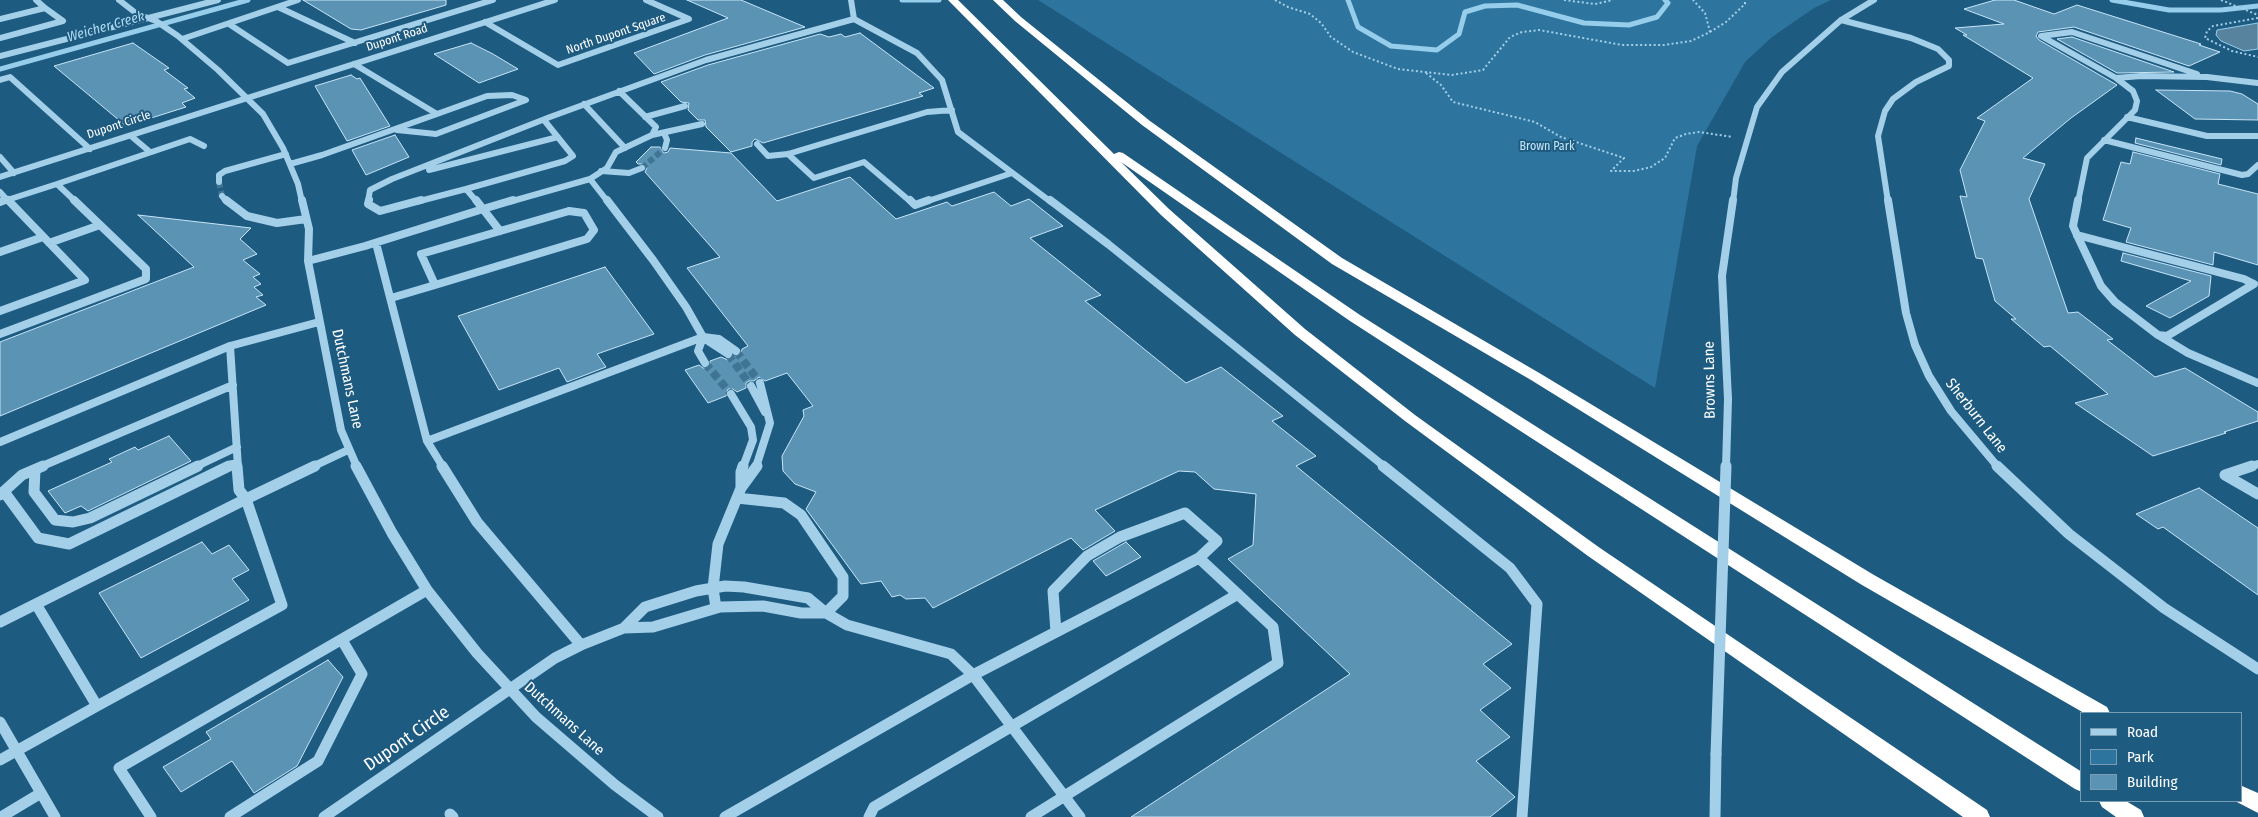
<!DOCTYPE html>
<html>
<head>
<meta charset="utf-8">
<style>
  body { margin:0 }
  #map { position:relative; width:2258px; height:817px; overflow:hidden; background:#1e5b81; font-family:"Fira Sans Condensed",sans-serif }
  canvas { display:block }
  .legend { position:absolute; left:2080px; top:712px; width:162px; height:90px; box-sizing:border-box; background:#1e5b81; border:1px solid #789db3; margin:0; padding:6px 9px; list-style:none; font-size:15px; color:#fff }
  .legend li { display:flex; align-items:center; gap:10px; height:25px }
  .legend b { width:25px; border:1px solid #789db3 }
</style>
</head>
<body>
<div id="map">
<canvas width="2258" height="817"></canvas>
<ul class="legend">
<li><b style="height:6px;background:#a3cfe9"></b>Road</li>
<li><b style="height:14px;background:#2d759e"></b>Park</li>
<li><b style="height:14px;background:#5b93b4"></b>Building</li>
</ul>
</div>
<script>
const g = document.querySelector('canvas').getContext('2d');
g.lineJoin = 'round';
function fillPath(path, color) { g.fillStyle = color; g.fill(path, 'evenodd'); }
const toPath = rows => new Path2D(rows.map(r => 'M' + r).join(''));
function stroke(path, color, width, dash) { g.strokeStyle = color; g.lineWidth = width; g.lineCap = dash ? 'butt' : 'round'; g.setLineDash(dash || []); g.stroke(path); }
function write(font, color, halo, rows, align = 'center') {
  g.font = font + ' "Fira Sans Condensed",sans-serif'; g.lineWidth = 4; g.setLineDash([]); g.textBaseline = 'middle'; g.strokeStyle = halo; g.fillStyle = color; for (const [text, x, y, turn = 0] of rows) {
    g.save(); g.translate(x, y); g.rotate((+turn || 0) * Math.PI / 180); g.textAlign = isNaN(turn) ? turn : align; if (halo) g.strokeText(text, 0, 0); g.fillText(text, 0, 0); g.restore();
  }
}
const green = toPath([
  [1038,0,1831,0,1814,8,1772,37,1745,62,1697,146,1655,388]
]);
const water = toPath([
  [2258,23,2258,49,2244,51,2221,41,2216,35,2217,30,2258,23]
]);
const stream = toPath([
  [902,0,939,0],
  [1348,0,1358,27,1391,46,1437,50,1459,34,1465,12,1485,6,1517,5,1584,23,1629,25,1657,17,1668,3,1665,0],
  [2112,0,2169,10,2221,10,2258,6],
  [0,69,248,0]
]);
const building = toPath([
  [303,0,446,0,446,5,361,30,351,29,303,0],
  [687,0,741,0,805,27,705,55,654,74,634,53,728,18,687,0],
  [1995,0,2014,0,2054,14,2077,5,2201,44,2199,45,2220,52,2189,66,2074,27,2038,32,2036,36,2039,40,2117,85,2071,118,2023,158,2045,164,2029,199,2068,313,2078,312,2113,339,2107,340,2155,377,2185,368,2258,412,2258,421,2224,432,2226,433,2153,456,2075,403,2108,394,2050,346,2044,347,2011,319,2016,319,1995,301,1983,259,1976,258,1960,196,1967,197,1960,170,1985,121,1977,118,2033,78,1963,35,1967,35,1955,28,2004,24,1964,9,1995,0],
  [860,33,934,88,919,93,923,96,763,143,755,139,752,142,752,146,731,152,706,127,705,120,698,120,688,110,689,103,681,102,661,82,708,65,820,34,829,37,841,34,845,37,860,33],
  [2072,37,2174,72,2117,73,2057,39,2072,37],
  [133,43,169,68,164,70,188,88,184,89,195,98,182,103,186,107,126,126,54,66,133,43],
  [471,43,493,54,518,69,479,83,434,54,471,43],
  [351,75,357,79,360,78,390,126,347,141,315,86,351,75],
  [2156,90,2230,91,2242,94,2258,104,2258,120,2195,119,2156,90],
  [395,135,409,157,366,175,352,150,395,135],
  [2136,138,2222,159,2221,165,2135,143,2136,138],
  [651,147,660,147,664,153,668,152,670,148,731,153,777,201,850,177,896,219,947,202,952,206,994,192,1011,206,1029,199,1063,226,1030,238,1101,295,1085,301,1186,383,1221,367,1283,416,1272,421,1316,456,1296,466,1512,644,1483,664,1511,688,1480,710,1510,737,1476,761,1515,797,1490,817,1131,817,1350,674,1228,559,1253,545,1256,494,1214,489,1195,472,1179,471,1095,510,1115,531,1083,550,1071,538,933,608,925,598,906,599,900,595,892,597,881,581,861,584,806,509,816,492,795,484,783,471,782,456,804,416,803,410,813,406,787,373,765,381,759,377,754,381,749,381,746,383,746,388,737,392,733,389,728,389,726,396,708,403,685,370,699,365,703,368,708,368,710,365,710,361,721,357,728,360,733,356,738,357,741,354,742,349,748,346,687,268,720,257,645,172,647,168,645,164,638,164,636,162,651,147],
  [2133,152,2220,174,2218,184,2258,194,2258,265,2214,252,2213,265,2126,242,2131,228,2103,220,2121,162,2130,164,2133,152],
  [138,215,251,228,240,239,257,254,243,260,260,274,253,277,261,284,254,287,263,295,256,297,266,305,0,416,0,342,194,267,138,215],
  [2123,253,2211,276,2209,296,2170,318,2146,306,2191,281,2121,261,2123,253],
  [605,267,654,334,597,354,606,367,567,382,559,368,499,390,458,316,605,267],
  [169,436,191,461,88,511,81,506,65,513,48,491,112,462,109,459,135,447,138,450,169,436],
  [2199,488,2258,528,2258,595,2163,527,2158,529,2136,514,2199,488],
  [202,542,212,554,229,545,249,570,232,579,249,600,141,658,99,593,202,542],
  [1126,542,1141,557,1106,576,1093,561,1126,542],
  [328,660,343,677,297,766,254,793,232,761,181,792,163,767,211,739,206,732,328,660]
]);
const minorTunnelFar1 = toPath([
  [642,168,665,148],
  [219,182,222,196]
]);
const minorTunnel = toPath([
  [736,351,760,383],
  [728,354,751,386],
  [705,363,731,394]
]);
const path = toPath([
  [1275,0,1288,7,1310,14,1321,23,1331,37,1353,52,1398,69,1452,75,1483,70,1510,37,1522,32,1539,30,1622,45,1664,45,1691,41,1710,32,1705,13,1693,0],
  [1564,0,1595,4,1613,0],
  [2221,0,2258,15],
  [2258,18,2213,26,2207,31,2205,38,2232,51,2258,57],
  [1710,32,1726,22,1745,4,1745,0],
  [1426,73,1441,85,1453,102,1535,122,1561,137,1624,158,1611,171,1634,171,1651,167,1665,158,1675,138,1686,134,1699,132,1733,137]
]);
const minorFar2 = toPath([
  [36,0,45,8],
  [119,0,137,14,156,21,178,36,218,70,263,114,283,148,298,184,302,202],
  [851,0,854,19,917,53,942,80,958,132,1051,202],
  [278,7,355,43],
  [0,19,45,8,63,21,0,38],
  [1841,20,1911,38,1938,49,1949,60,1949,66,1916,82,1893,99,1885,111,1878,136,1888,202],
  [485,22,558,65,689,19,646,0],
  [229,24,288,63,493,0],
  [182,39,298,0],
  [0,56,218,0],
  [2116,78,2041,36,2072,32,2197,74],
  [0,80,10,77,90,149],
  [584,104,625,148],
  [645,117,685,106],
  [2127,117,2207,136,2258,136],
  [397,130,436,134,526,100,512,95,487,96,437,114],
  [664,133,667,140,665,148],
  [652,135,702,124],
  [131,136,150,152],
  [2104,140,2242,175,2248,174,2258,165],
  [757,144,768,156,788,154,927,112,952,110],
  [788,154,814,178,864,162,911,202],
  [0,157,14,173],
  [290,164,322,155,437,114,354,64],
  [429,170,558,137],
  [601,171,629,173,642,168],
  [0,177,555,0],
  [219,182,219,175,225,171,286,154],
  [466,189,565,161,573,156,544,120],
  [0,192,9,202],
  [222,196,227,202],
  [1,202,57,184],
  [76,202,57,184,190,139,204,146],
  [368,202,370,190,392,179,550,117,706,60,854,19],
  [416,202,466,189,477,202],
  [509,202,590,179],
  [608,202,590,179,607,168,616,152,652,135,656,127,619,91],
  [925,202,1012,173],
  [1733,202,1736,178,1757,107,1782,72,1841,20,1874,0],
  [2078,202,2087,158,2135,110,2137,101,2133,91,2116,78,2141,76,2207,77,2258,83]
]);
const minorFar1 = toPath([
  [226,200,247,216,277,223,306,219],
  [302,200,309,229,308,261,341,430,357,467],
  [369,200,368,204,380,211,421,200],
  [910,200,915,205,929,200],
  [1050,200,1108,244,1385,467],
  [1888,200,1906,313,1915,345,1929,376,1951,411,1998,467],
  [0,202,5,200],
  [569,211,584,213,594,230,587,239,435,285,421,254,569,211],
  [500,231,483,209,513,200],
  [2077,235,2244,279,2254,284,2167,336,2158,335,2115,302,2101,286,2077,235],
  [2077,235,2073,226,2078,200],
  [49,243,100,225],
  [376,243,427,441,443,467],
  [0,252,43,237],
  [308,261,365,246,483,209,476,200],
  [391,298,435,285],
  [0,311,85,280,8,200],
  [0,334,146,279,146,269,74,200],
  [2160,336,2188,353,2258,383],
  [703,337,719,339,736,351],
  [703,337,698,351,705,363],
  [705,339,728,354],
  [230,346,238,467],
  [751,386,765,412],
  [731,394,751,427,753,440,743,467],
  [1728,399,1722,276,1733,200],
  [427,441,703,337,686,307,653,260,607,200],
  [0,442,230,346,319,322],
  [40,467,233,385],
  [195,467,237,447],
  [226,467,237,462],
  [312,467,348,450],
  [756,467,770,423,760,383],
  [2248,467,2258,464]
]);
const minor = toPath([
  [237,466,239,490,246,499,315,466],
  [356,466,392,533,427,590,477,653,536,717,615,785,658,817],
  [442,466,477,522,581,645],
  [1383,466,1510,568,1537,604,1522,817],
  [1997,466,2069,534,2164,608,2258,669],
  [2252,466,2225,475,2258,494],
  [35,470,34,492,55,520,73,522,90,518,198,466],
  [741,488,741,472,743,466],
  [5,493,38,538,69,544,229,466],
  [0,495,22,475,43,466],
  [716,608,713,588,718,544,741,488,757,466],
  [0,622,246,499,282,605,97,706],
  [624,628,645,607,696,591,725,586,744,587,808,598,826,613,847,625,951,654,973,675,1199,558,1273,627,1278,663,1031,817],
  [1056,632,1053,591,1087,556,1120,537,1185,513,1217,541,1199,558],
  [0,722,55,817],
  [0,760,97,706,36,604],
  [450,814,453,817],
  [1,817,41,793],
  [151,817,119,768,427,590],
  [230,817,318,761,362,674,342,640],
  [324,817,555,658,581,645,624,628,653,627,720,607,763,606,801,613,826,613,843,596,843,577,801,515,784,503,737,498],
  [725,817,973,675,1080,817],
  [869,817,874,807,1238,594],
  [1715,817,1716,754]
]);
const highway = toPath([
  [948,0,958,0,1114,154,1119,152,1123,153,1360,315,2082,772,2082,792,2075,789,1350,321,1121,162,1169,209,1305,329,1415,415,1600,548,1987,810,1990,817,1963,817,1588,556,1405,421,1295,335,1161,215,948,0],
  [993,0,1003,0,1021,17,1150,121,1342,258,1541,374,1874,575,2107,707,2110,713,2084,713,1862,585,1531,380,1332,264,1142,125,1015,21,993,0],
  [2242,786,2258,793,2258,813,2235,801,2242,801,2242,786],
  [2099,801,2126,801,2141,810,2144,817,2116,817,2102,807,2099,801]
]);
const minorBridgeFar1 = toPath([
  [1726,467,1728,399]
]);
const minorBridge = toPath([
  [1716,754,1726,466]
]);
const farStreetnames = [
  ["North Dupont Square",616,34,-19],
  ["Dupont Road",397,38,-18],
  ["Dupont Circle",119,125,-18]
];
const farParknames = [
  ["Brown Park",1547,147]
];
const farWaternames = [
  ["Weicher Creek",106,27,-16]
];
const streetNames = [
  ["Dutchmans Lane",347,379,78],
  ["Browns Lane",1710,380,-91],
  ["Sherburn Lane",1976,416,52],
  ["Dutchmans Lane",564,719,42]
];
const nearStreetnames = [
  ["Dupont Circle",407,739,-35]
];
fillPath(green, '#2d759e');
fillPath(water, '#57839e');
stroke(water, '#96cdeb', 1);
stroke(stream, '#96cdeb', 5);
fillPath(building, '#5b93b4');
stroke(building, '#c7e5f7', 1);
stroke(minorTunnelFar1, '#407494', 6, [6, 3]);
stroke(minorTunnel, '#407494', 8, [8, 4]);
stroke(path, '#a3cfe9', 2, [2, 2.5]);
stroke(minorFar2, '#a3cfe9', 6);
stroke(minorFar1, '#a3cfe9', 8);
stroke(minor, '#a3cfe9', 11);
fillPath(highway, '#fff');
stroke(minorBridgeFar1, '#a3cfe9', 8);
stroke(minorBridge, '#a3cfe9', 11);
write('12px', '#fff', '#1e5b81', farStreetnames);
write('12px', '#c7e5f7', '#1e5b81', farParknames);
write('italic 14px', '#aed9f1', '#1e5b81', farWaternames);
write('15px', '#fff', '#1e5b81', streetNames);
write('18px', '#fff', '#1e5b81', nearStreetnames);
</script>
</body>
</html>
